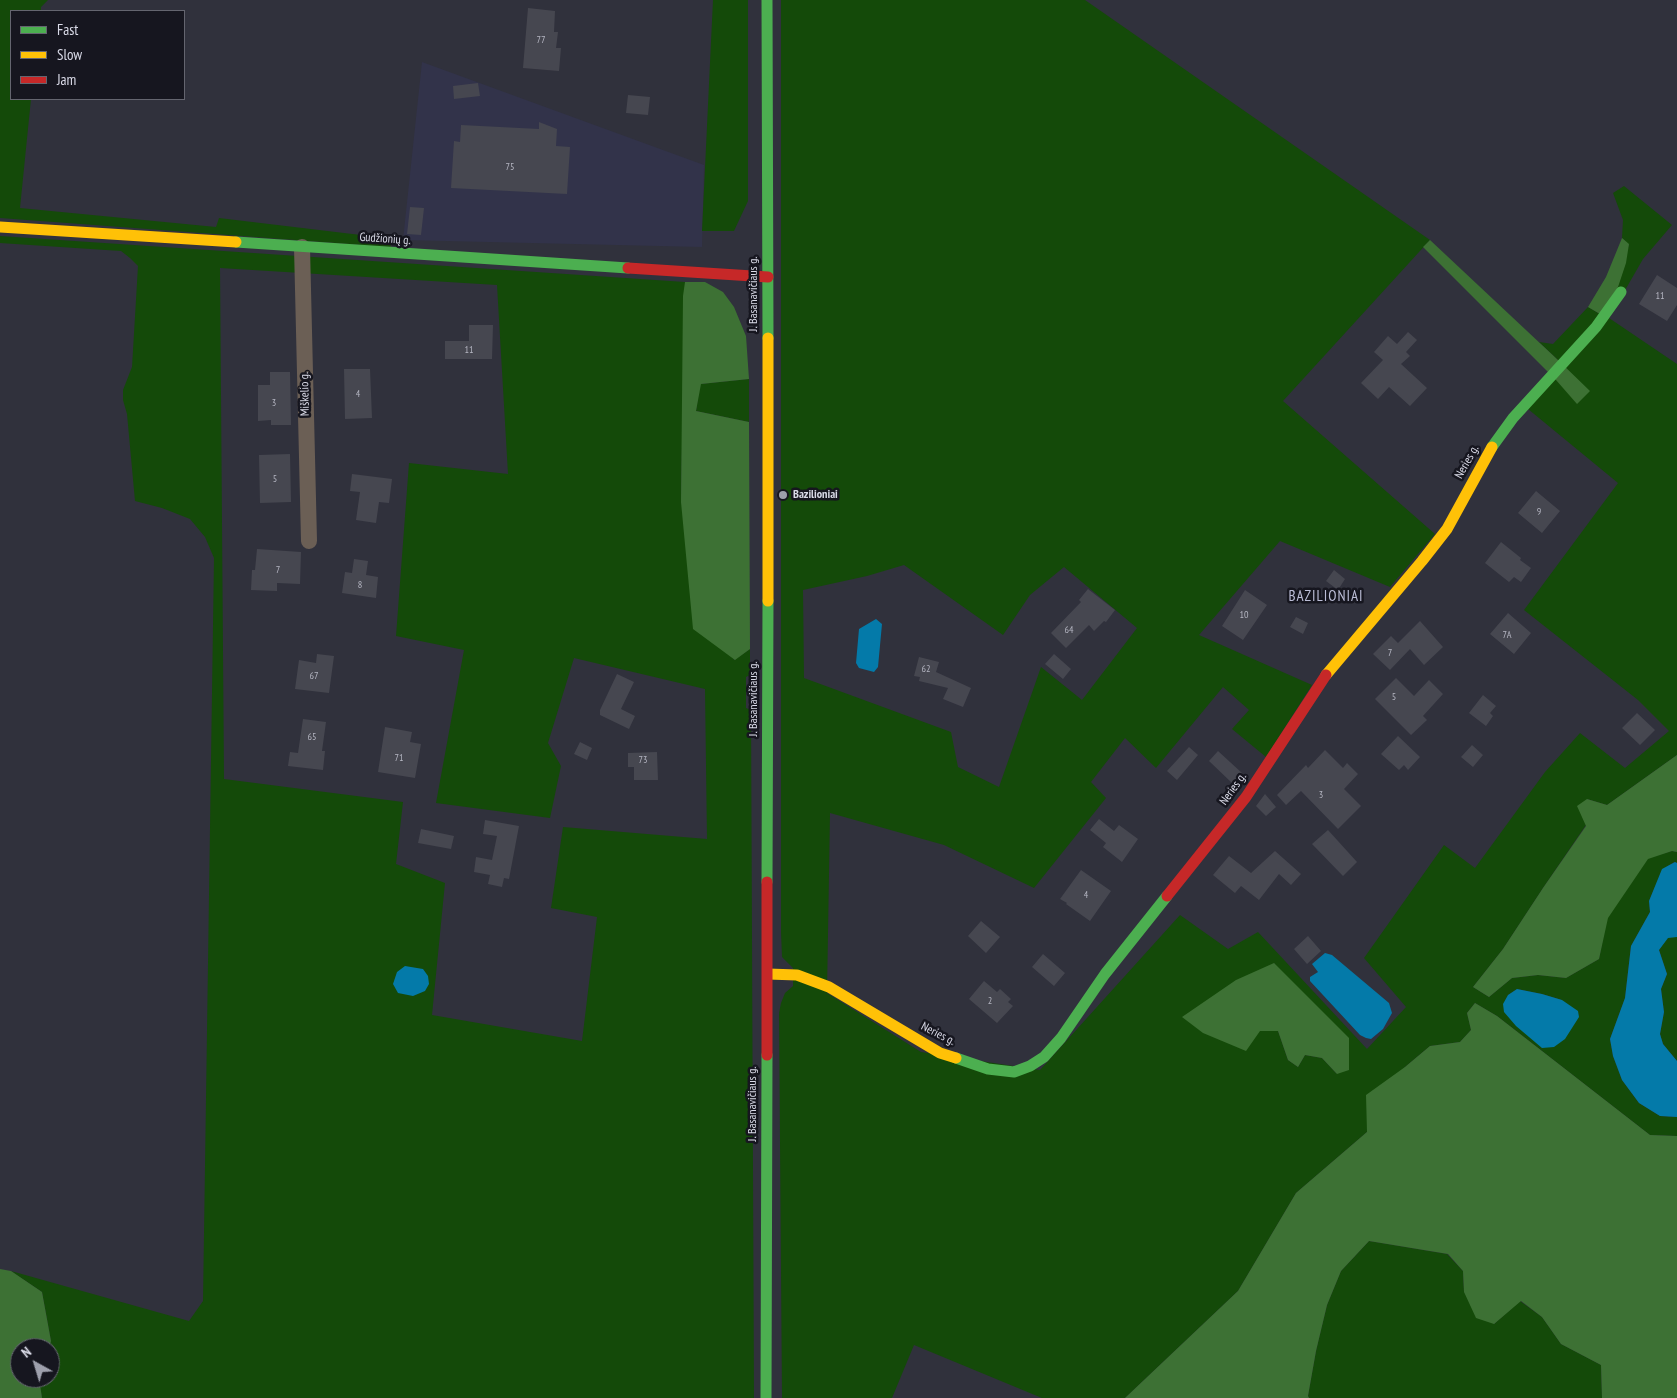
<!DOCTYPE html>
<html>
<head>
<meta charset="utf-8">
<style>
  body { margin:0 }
  #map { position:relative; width:1677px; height:1398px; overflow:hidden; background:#30313c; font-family:"PT Sans Narrow",sans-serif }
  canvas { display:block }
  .legend { position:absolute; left:10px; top:10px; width:175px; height:90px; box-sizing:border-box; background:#16161f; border:1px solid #64656f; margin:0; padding:6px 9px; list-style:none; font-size:15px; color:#dadbe8 }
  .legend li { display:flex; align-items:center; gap:10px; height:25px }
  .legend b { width:25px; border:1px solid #64656f }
  .north { position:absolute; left:10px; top:1338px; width:50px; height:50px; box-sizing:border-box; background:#16161f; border:1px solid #64656f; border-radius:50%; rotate:321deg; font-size:14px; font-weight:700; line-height:20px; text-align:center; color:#dadbe8 }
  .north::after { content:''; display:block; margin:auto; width:18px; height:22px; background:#9ea0ac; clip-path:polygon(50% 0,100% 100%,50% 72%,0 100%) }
</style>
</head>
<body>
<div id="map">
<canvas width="1677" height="1398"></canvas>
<ul class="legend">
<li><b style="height:6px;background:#4caf50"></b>Fast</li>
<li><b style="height:6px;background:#ffc107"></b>Slow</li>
<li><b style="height:6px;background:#c62828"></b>Jam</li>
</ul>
<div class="north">N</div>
</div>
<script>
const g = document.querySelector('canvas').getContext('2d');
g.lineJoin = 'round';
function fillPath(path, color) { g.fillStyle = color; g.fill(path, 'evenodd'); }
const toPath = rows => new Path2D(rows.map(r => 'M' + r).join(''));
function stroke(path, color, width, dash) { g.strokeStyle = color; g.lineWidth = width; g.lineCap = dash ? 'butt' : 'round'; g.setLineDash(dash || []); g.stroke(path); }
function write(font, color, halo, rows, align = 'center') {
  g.font = font + ' "PT Sans Narrow",sans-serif'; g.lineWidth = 5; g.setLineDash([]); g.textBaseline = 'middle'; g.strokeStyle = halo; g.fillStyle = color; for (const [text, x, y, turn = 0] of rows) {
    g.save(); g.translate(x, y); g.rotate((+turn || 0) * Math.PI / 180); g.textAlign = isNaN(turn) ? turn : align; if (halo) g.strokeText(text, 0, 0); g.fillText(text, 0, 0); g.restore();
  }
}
const built = toPath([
  [422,62,704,165,702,247,403,240]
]);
const green = toPath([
  [0,0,48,0,41,7,41,11,11,11,11,99,31,99,20,208,216,227,219,218,394,239,390,247,0,218],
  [713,0,748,0,748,201,734,231,702,231],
  [781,0,1085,0,1430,240,1283,401,1435,534,1390,587,1280,541,1199,635,1312,685,1266,757,1232,729,1249,710,1223,687,1156,768,1125,738,1091,782,1106,798,1034,888,944,845,830,813,827,993,921,1052,1040,1070,1180,915,1228,949,1258,932,1367,1049,1406,1007,1364,958,1444,845,1475,868,1545,772,1580,733,1625,768,1669,731,1638,700,1524,610,1618,483,1528,409,1559,361,1539,342,1553,344,1588,307,1600,314,1629,245,1622,238,1623,220,1613,193,1624,186,1672,225,1643,259,1609,318,1677,364,1677,755,1607,805,1587,799,1586,825,1543,888,1503,949,1473,987,1489,997,1512,978,1538,975,1566,978,1599,959,1607,918,1648,858,1672,851,1677,852,1677,863,1674,862,1662,870,1649,901,1650,912,1631,946,1625,998,1610,1039,1613,1056,1622,1080,1639,1103,1660,1116,1677,1117,1677,1136,1650,1135,1497,1016,1475,1003,1467,1013,1471,1030,1460,1042,1430,1046,1405,1067,1367,1132,1296,1193,1238,1291,1125,1398,1042,1398,914,1345,892,1398,782,1398,779,1013,781,1003,785,993,793,986,793,968,782,957,781,932],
  [904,565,1003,635,1030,595,1064,567,1137,628,1082,700,1041,667,999,787,958,767,951,732,804,678,803,590,867,576],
  [1274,963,1337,1074,1322,1058,1305,1055,1298,1067,1288,1060,1278,1031,1260,1031],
  [1517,989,1542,994,1562,1000,1508,995],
  [0,236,685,282,681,502,734,660,750,649,750,675,746,677,746,708,751,710,754,1398,42,1398,39,1379,39,1378,50,1378,50,1348,49,1348,51,1341,42,1292,11,1271,189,1321,203,1301,214,558,205,537,190,519,162,508,135,501,127,414,123,400,123,390,132,367,138,266,130,258,121,251,0,243],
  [220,268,497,285,508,474,409,463,396,636,464,650,436,803,550,818,561,766,548,743,574,658,705,689,707,839,563,827,551,908,597,917,582,1041,432,1015,445,883,396,864,403,802,224,779],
  [749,379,749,422,696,411,700,384],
  [1668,937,1677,937,1677,1061,1663,1044,1660,1034,1664,1012,1661,989,1667,974,1659,950],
  [1369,1241,1447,1254,1463,1271,1464,1292,1494,1324,1520,1301,1542,1317,1561,1344,1601,1365,1602,1398,1309,1398,1308,1396,1316,1351,1327,1305,1341,1271]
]);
const forest = toPath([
  [1622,238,1629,244,1626,263,1618,287,1600,314,1588,307,1606,277],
  [1430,240,1559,361,1590,391,1577,404,1556,380,1423,247],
  [685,282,705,282,723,292,734,307,746,336,749,379,701,384,696,411,749,422,750,649,735,660,693,629,681,502,683,296],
  [1677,755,1677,852,1672,851,1648,859,1608,918,1599,959,1566,978,1538,975,1512,978,1489,997,1473,987,1503,949,1543,888,1586,826,1577,806,1587,799,1607,805],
  [1274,963,1349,1038,1349,1070,1337,1074,1322,1058,1305,1055,1298,1067,1288,1060,1278,1031,1260,1031,1246,1051,1203,1033,1182,1017,1236,980],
  [1475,1003,1497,1016,1650,1135,1677,1136,1677,1398,1602,1398,1601,1365,1561,1344,1542,1317,1521,1301,1494,1324,1476,1318,1464,1292,1463,1271,1448,1254,1369,1241,1341,1271,1327,1305,1316,1351,1308,1396,1309,1398,1125,1398,1238,1291,1296,1193,1367,1132,1366,1095,1405,1067,1430,1046,1460,1042,1471,1030,1467,1013],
  [0,1269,11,1271,42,1292,51,1341,49,1348,20,1348,20,1378,39,1378,42,1398,0,1398]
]);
const water = toPath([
  [876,619,882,624,878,667,874,672,859,668,856,663,859,629],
  [1675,862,1677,863,1677,937,1668,938,1659,950,1667,974,1661,989,1664,1012,1660,1034,1663,1044,1677,1061,1677,1117,1660,1116,1639,1103,1622,1080,1613,1056,1610,1039,1625,998,1631,946,1650,912,1649,901,1662,869],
  [1325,953,1332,955,1389,1003,1392,1013,1383,1029,1371,1039,1366,1038,1360,1035,1310,981,1310,977,1318,972,1312,964],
  [405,966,423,969,428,976,429,984,425,991,413,996,398,993,393,984,397,972],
  [1517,989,1542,994,1562,1000,1578,1011,1579,1017,1565,1039,1554,1047,1542,1048,1516,1026,1504,1012,1503,1004,1508,995]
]);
const building = toPath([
  [528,8,555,11,554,32,558,32,556,48,561,48,559,71,523,68],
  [478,83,480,96,454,99,453,86],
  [628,95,650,97,648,115,626,113],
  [539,122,557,129,556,146,570,147,567,194,451,188,454,141,460,142,461,125,539,129],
  [410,207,424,208,421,235,407,234],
  [1657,275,1677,288,1677,305,1667,321,1639,304],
  [469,325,493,325,492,359,445,359,445,341,469,341],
  [1408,332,1417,340,1406,352,1410,356,1401,364,1427,388,1410,406,1389,387,1378,399,1361,383,1383,360,1374,352,1388,336,1397,344],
  [344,369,370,369,372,418,345,419],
  [270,372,290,372,291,425,271,425,271,420,258,421,258,385,270,385],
  [290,454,291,502,260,503,259,455],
  [352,474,392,479,389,503,379,502,376,523,356,520,360,492,350,491],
  [1536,491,1560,511,1542,533,1518,513],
  [1501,542,1521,558,1520,560,1531,568,1521,582,1514,577,1509,582,1485,563],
  [257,549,301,552,300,584,277,583,277,591,251,590,252,570,255,570],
  [354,559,368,561,366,575,378,577,376,598,342,593,345,572,352,573],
  [1334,570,1345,579,1338,590,1326,581],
  [1088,589,1115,610,1106,622,1104,621,1094,631,1089,625,1066,648,1051,633,1081,602,1079,600],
  [1245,590,1267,605,1243,640,1222,626],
  [1508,613,1531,633,1514,654,1490,634],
  [1296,617,1308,623,1303,634,1290,627],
  [1420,621,1443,647,1424,665,1410,649,1390,670,1373,654,1391,636,1398,643],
  [317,654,334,656,329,693,295,689,299,660,316,663],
  [1054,654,1071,669,1063,679,1045,664],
  [919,657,939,662,936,672,971,688,963,707,943,699,948,688,919,681,920,677,914,676],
  [617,674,634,682,621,709,635,716,629,729,600,715,600,710],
  [1396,678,1414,696,1429,680,1443,694,1423,716,1427,720,1411,735,1375,699],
  [1483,695,1496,706,1490,713,1493,716,1486,726,1469,713],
  [1637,713,1655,730,1640,745,1622,728],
  [303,719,326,722,322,751,325,751,323,770,288,766,290,752,298,753],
  [385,727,412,732,410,742,421,744,415,778,378,772],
  [1398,736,1420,757,1408,770,1404,765,1399,770,1381,754],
  [580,742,592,748,587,760,574,754],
  [1472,745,1483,755,1473,767,1461,757],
  [1189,747,1198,755,1177,780,1167,771],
  [1325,750,1343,768,1347,763,1358,774,1344,789,1361,806,1338,829,1301,791,1286,805,1277,795,1306,765,1308,768],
  [1218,751,1242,773,1232,783,1209,761],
  [657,752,658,780,634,780,634,767,628,767,628,753],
  [1265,794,1276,807,1266,816,1256,806],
  [1099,819,1114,831,1119,825,1138,839,1122,862,1103,847,1106,843,1090,830],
  [485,820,519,826,509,879,504,878,502,887,488,884,490,875,474,872,476,857,492,860,497,836,483,834],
  [421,829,454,836,451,849,418,843],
  [1328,830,1357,862,1343,876,1312,844],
  [1275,851,1301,874,1291,885,1279,874,1259,900,1241,886,1235,893,1213,875,1229,856,1251,873],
  [1081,870,1111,891,1090,921,1066,904,1067,903,1060,899],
  [981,921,1000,937,986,953,968,936],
  [1308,936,1321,951,1307,964,1294,949],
  [1043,954,1065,973,1054,986,1032,967],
  [984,981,997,992,1000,989,1011,999,1008,1002,1013,1006,997,1023,969,999]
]);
const street = toPath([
  [302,247,309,541]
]);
const fast = toPath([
  [767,0,768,338],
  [236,242,628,268],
  [1492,447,1513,418,1596,327,1621,292],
  [767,882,768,601],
  [956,1058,988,1069,1014,1072,1030,1066,1044,1057,1061,1038,1105,974,1167,896],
  [766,1398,767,1055]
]);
const slow = toPath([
  [0,227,236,242],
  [768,338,768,601],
  [1326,675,1422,561,1447,529,1492,447],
  [768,974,797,975,829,987,940,1053,956,1058]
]);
const jam = toPath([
  [628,268,768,277],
  [1167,896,1246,797,1326,675],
  [767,1055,767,882]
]);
const markers = [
  [783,495,5,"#9ea0ac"]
];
const numberNames = [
  ["77",541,40],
  ["75",510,167],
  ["11",1660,296],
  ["11",469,350],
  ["4",358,394],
  ["3",274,403],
  ["5",275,479],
  ["9",1539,512],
  ["7",278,570],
  ["8",360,585],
  ["10",1244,615],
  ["64",1069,630],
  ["7A",1507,635],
  ["7",1390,653],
  ["62",926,669],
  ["67",314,676],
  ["5",1394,697],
  ["65",312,737],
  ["71",399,758],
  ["73",643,760],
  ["3",1321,795],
  ["4",1086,895],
  ["2",990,1001]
];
const streetNames = [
  ["Gudžionių g.",385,239,4],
  ["J. Basanavičiaus g.",754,294,-90],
  ["Miškelio g.",305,394,-91],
  ["Neries g.",1467,462,-61],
  ["J. Basanavičiaus g.",754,699,-90],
  ["Neries g.",1233,789,-54],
  ["Neries g.",938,1034,27],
  ["J. Basanavičiaus g.",753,1104,-90]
];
const poiNames = [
  ["Bazilioniai",793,495]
];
const quarterNames = [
  ["BAZILIONIAI",1326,597]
];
fillPath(built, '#32334a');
fillPath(green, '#144a09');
fillPath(forest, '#3d7134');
fillPath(water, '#047aa9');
fillPath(building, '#464750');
stroke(street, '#6b5f55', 16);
stroke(fast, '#4caf50', 11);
stroke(slow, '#ffc107', 11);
stroke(jam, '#c62828', 11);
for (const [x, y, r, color] of markers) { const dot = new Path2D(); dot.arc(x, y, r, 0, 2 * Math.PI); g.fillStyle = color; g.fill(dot); stroke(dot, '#16161f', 2); }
write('10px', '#b5b6c2', null, numberNames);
write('12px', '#dadbe8', '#16161f', streetNames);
write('bold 12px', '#dadbe8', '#16161f', poiNames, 'left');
g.letterSpacing = '1px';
write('15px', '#bcbed7', '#16161f', quarterNames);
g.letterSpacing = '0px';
</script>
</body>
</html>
